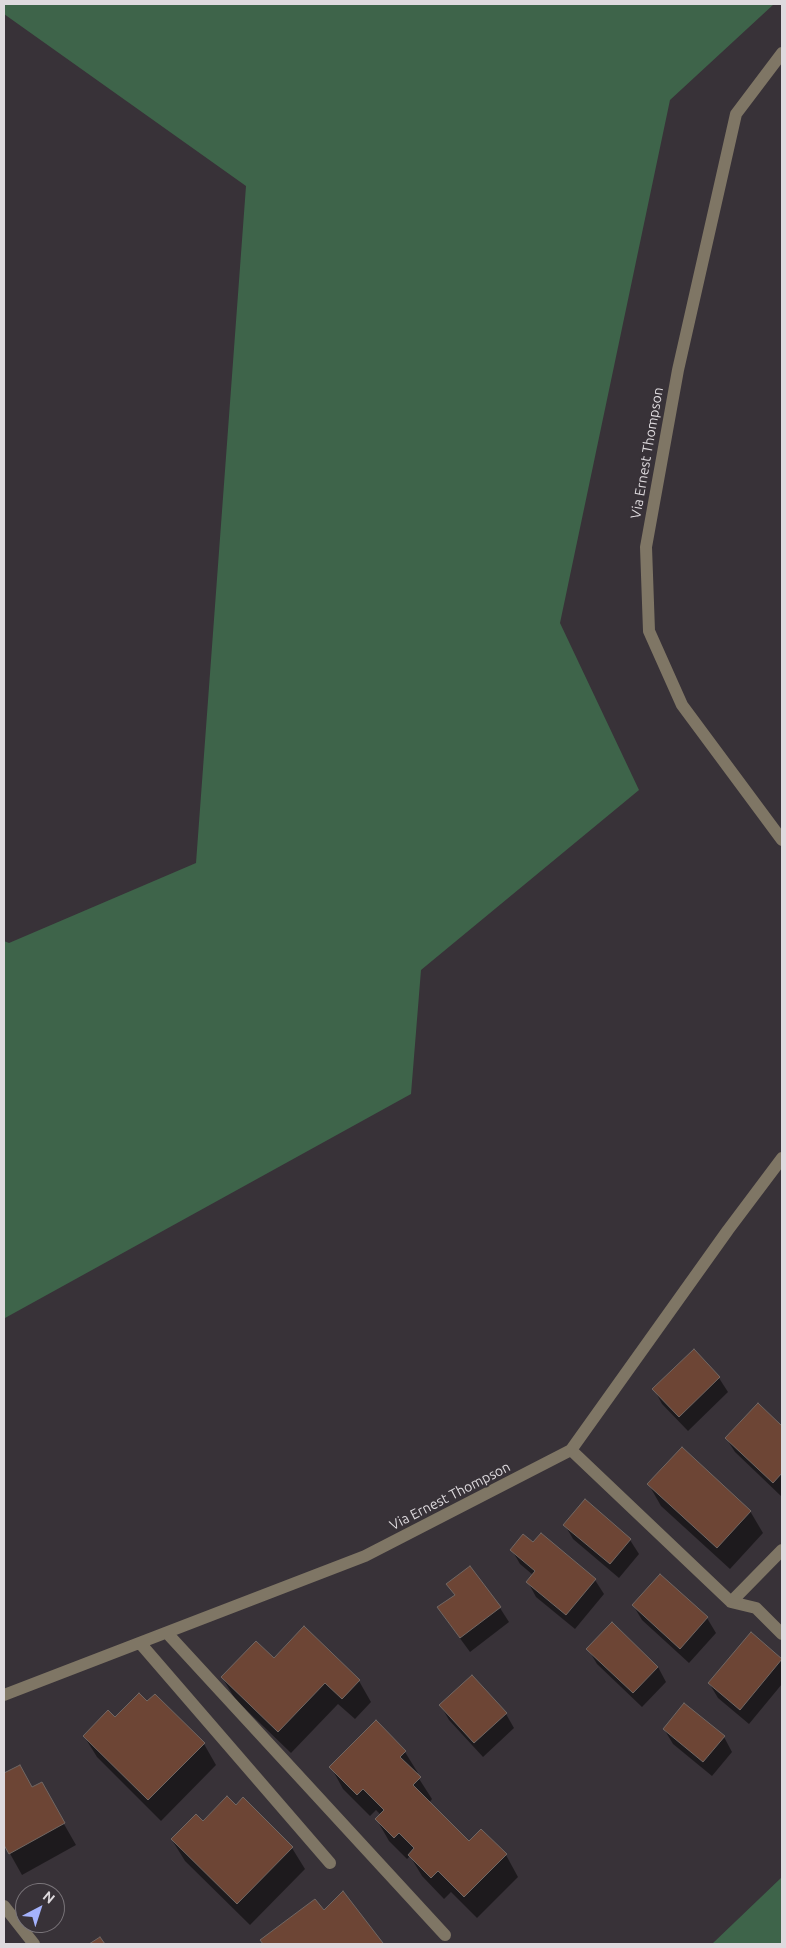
<!DOCTYPE html>
<html>
<head>
<meta charset="utf-8">
<style>
  body { margin:0 }
  #map { position:relative; width:786px; height:1948px; overflow:hidden; background:#383238; font-family:Ubuntu,sans-serif }
  canvas { display:block }
  .frame { position:absolute; inset:0; border:5px solid #dedade; pointer-events:none }
  .north { position:absolute; left:15px; top:1883px; width:50px; height:50px; box-sizing:border-box; background:#383238; border:1px solid #7a757a; border-radius:50%; rotate:40deg; font-size:14px; font-weight:700; line-height:20px; text-align:center; color:#dedade }
  .north::after { content:''; display:block; margin:auto; width:18px; height:22px; background:#a4b2fc; clip-path:polygon(50% 0,100% 100%,50% 72%,0 100%) }
</style>
</head>
<body>
<div id="map">
<canvas width="786" height="1948"></canvas>
<div class="frame"></div>
<div class="north">N</div>
</div>
<script>
const g = document.querySelector('canvas').getContext('2d');
g.lineJoin = 'round';
function fillPath(path, color) { g.fillStyle = color; g.fill(path, 'evenodd'); }
const toPath = rows => new Path2D(rows.map(r => 'M' + r).join(''));
function stroke(path, color, width, dash) { g.strokeStyle = color; g.lineWidth = width; g.lineCap = dash ? 'butt' : 'round'; g.setLineDash(dash || []); g.stroke(path); }
function write(font, color, halo, rows, align = 'center') {
  g.font = font + ' Ubuntu,sans-serif'; g.lineWidth = 4; g.setLineDash([]); g.textBaseline = 'middle'; g.strokeStyle = halo; g.fillStyle = color; for (const [text, x, y, turn = 0] of rows) {
    g.save(); g.translate(x, y); g.rotate((+turn || 0) * Math.PI / 180); g.textAlign = isNaN(turn) ? turn : align; if (halo) g.strokeText(text, 0, 0); g.fillText(text, 0, 0); g.restore();
  }
}
const forest = toPath([
  [4,4,774,4,670,100,560,623,639,790,421,970,411,1094,5,1318,4,941,9,943,196,863,246,186,4,14],
  [782,1877,782,1944,712,1944]
]);
const shadow = toPath([
  [694,1351,719,1378,728,1392,688,1431,662,1404,654,1389],
  [758,1404,782,1427,782,1497,735,1452,726,1438],
  [649,1485,750,1511,763,1533,730,1569,661,1506],
  [585,1501,630,1540,639,1554,619,1578,573,1539,565,1525],
  [512,1550,595,1580,604,1594,575,1629,536,1597,528,1582,533,1575,520,1564],
  [470,1568,500,1608,509,1622,470,1652,448,1622,439,1608,455,1596,448,1584],
  [660,1576,707,1618,716,1633,689,1663,642,1620,633,1605],
  [751,1634,782,1659,782,1684,749,1724,718,1698,709,1683],
  [588,1649,658,1667,666,1682,642,1707,597,1664],
  [274,1660,359,1681,371,1702,355,1719,338,1704,291,1753,235,1699,222,1677],
  [147,1703,204,1744,216,1765,161,1821,97,1757,84,1736],
  [441,1706,506,1714,514,1728,483,1757,449,1720],
  [664,1729,724,1737,732,1752,712,1776,673,1744],
  [405,1752,418,1773,416,1774,432,1799,429,1803,469,1843,506,1855,518,1877,477,1918,451,1892,444,1899,422,1876,410,1856,407,1859,389,1841,377,1820,381,1815,376,1810,370,1816,343,1789,331,1767],
  [19,1766,32,1789,41,1784,76,1845,22,1875,4,1843,4,1775],
  [236,1807,292,1848,305,1869,250,1925,185,1861,172,1840],
  [343,1893,382,1944,264,1944,262,1941,324,1912]
]);
const building = toPath([
  [694,1349,720,1377,679,1417,652,1389,694,1349],
  [758,1403,782,1426,782,1473,773,1483,725,1438,758,1403],
  [682,1447,751,1511,717,1548,647,1484,682,1447],
  [585,1499,631,1539,610,1564,563,1525,585,1499],
  [541,1533,596,1579,566,1615,526,1582,535,1571,510,1550,523,1534,533,1542,541,1533],
  [470,1566,501,1607,460,1638,437,1607,455,1595,446,1584,470,1566],
  [660,1574,708,1617,680,1649,632,1605,660,1574],
  [612,1622,658,1667,633,1693,586,1649,612,1622],
  [304,1626,360,1680,342,1699,325,1683,278,1732,221,1677,256,1641,274,1658,304,1626],
  [751,1632,782,1659,740,1710,708,1683,751,1632],
  [472,1675,507,1713,474,1743,439,1705,472,1675],
  [139,1693,147,1701,155,1694,205,1743,148,1800,83,1736,108,1710,115,1717,139,1693],
  [684,1703,725,1736,703,1762,663,1729,684,1703],
  [376,1720,406,1751,400,1757,421,1777,413,1785,469,1841,481,1829,507,1854,464,1897,438,1871,431,1878,408,1855,414,1848,399,1833,394,1838,375,1819,384,1810,363,1789,357,1795,329,1767,376,1720],
  [20,1765,32,1787,42,1782,65,1823,9,1854,4,1845,4,1773,20,1765],
  [227,1796,236,1805,243,1797,293,1847,237,1904,171,1839,196,1814,203,1821,227,1796],
  [343,1891,383,1943,382,1944,263,1944,260,1940,315,1899,324,1910,343,1891],
  [100,1937,105,1944,89,1944,100,1937]
]);
const minor = toPath([
  [782,53,736,114,678,370,646,547,649,631,682,705,782,840],
  [571,1450,731,1602,782,1550],
  [731,1602,756,1608,782,1634],
  [167,1633,445,1935],
  [140,1643,330,1863],
  [4,1695,365,1556,571,1450,728,1230,782,1158],
  [4,1906,34,1944]
]);
const streetNames = [
  ["Via Ernest Thompson",647,453,-80],
  ["Via Ernest Thompson",450,1496,-27]
];
fillPath(forest, '#3e644a');
fillPath(shadow, '#0007');
fillPath(building, '#6d4535');
stroke(building, '#716763', 1);
stroke(minor, '#7f7665', 12);
write('14px', '#dedade', '#383238', streetNames);
</script>
</body>
</html>
